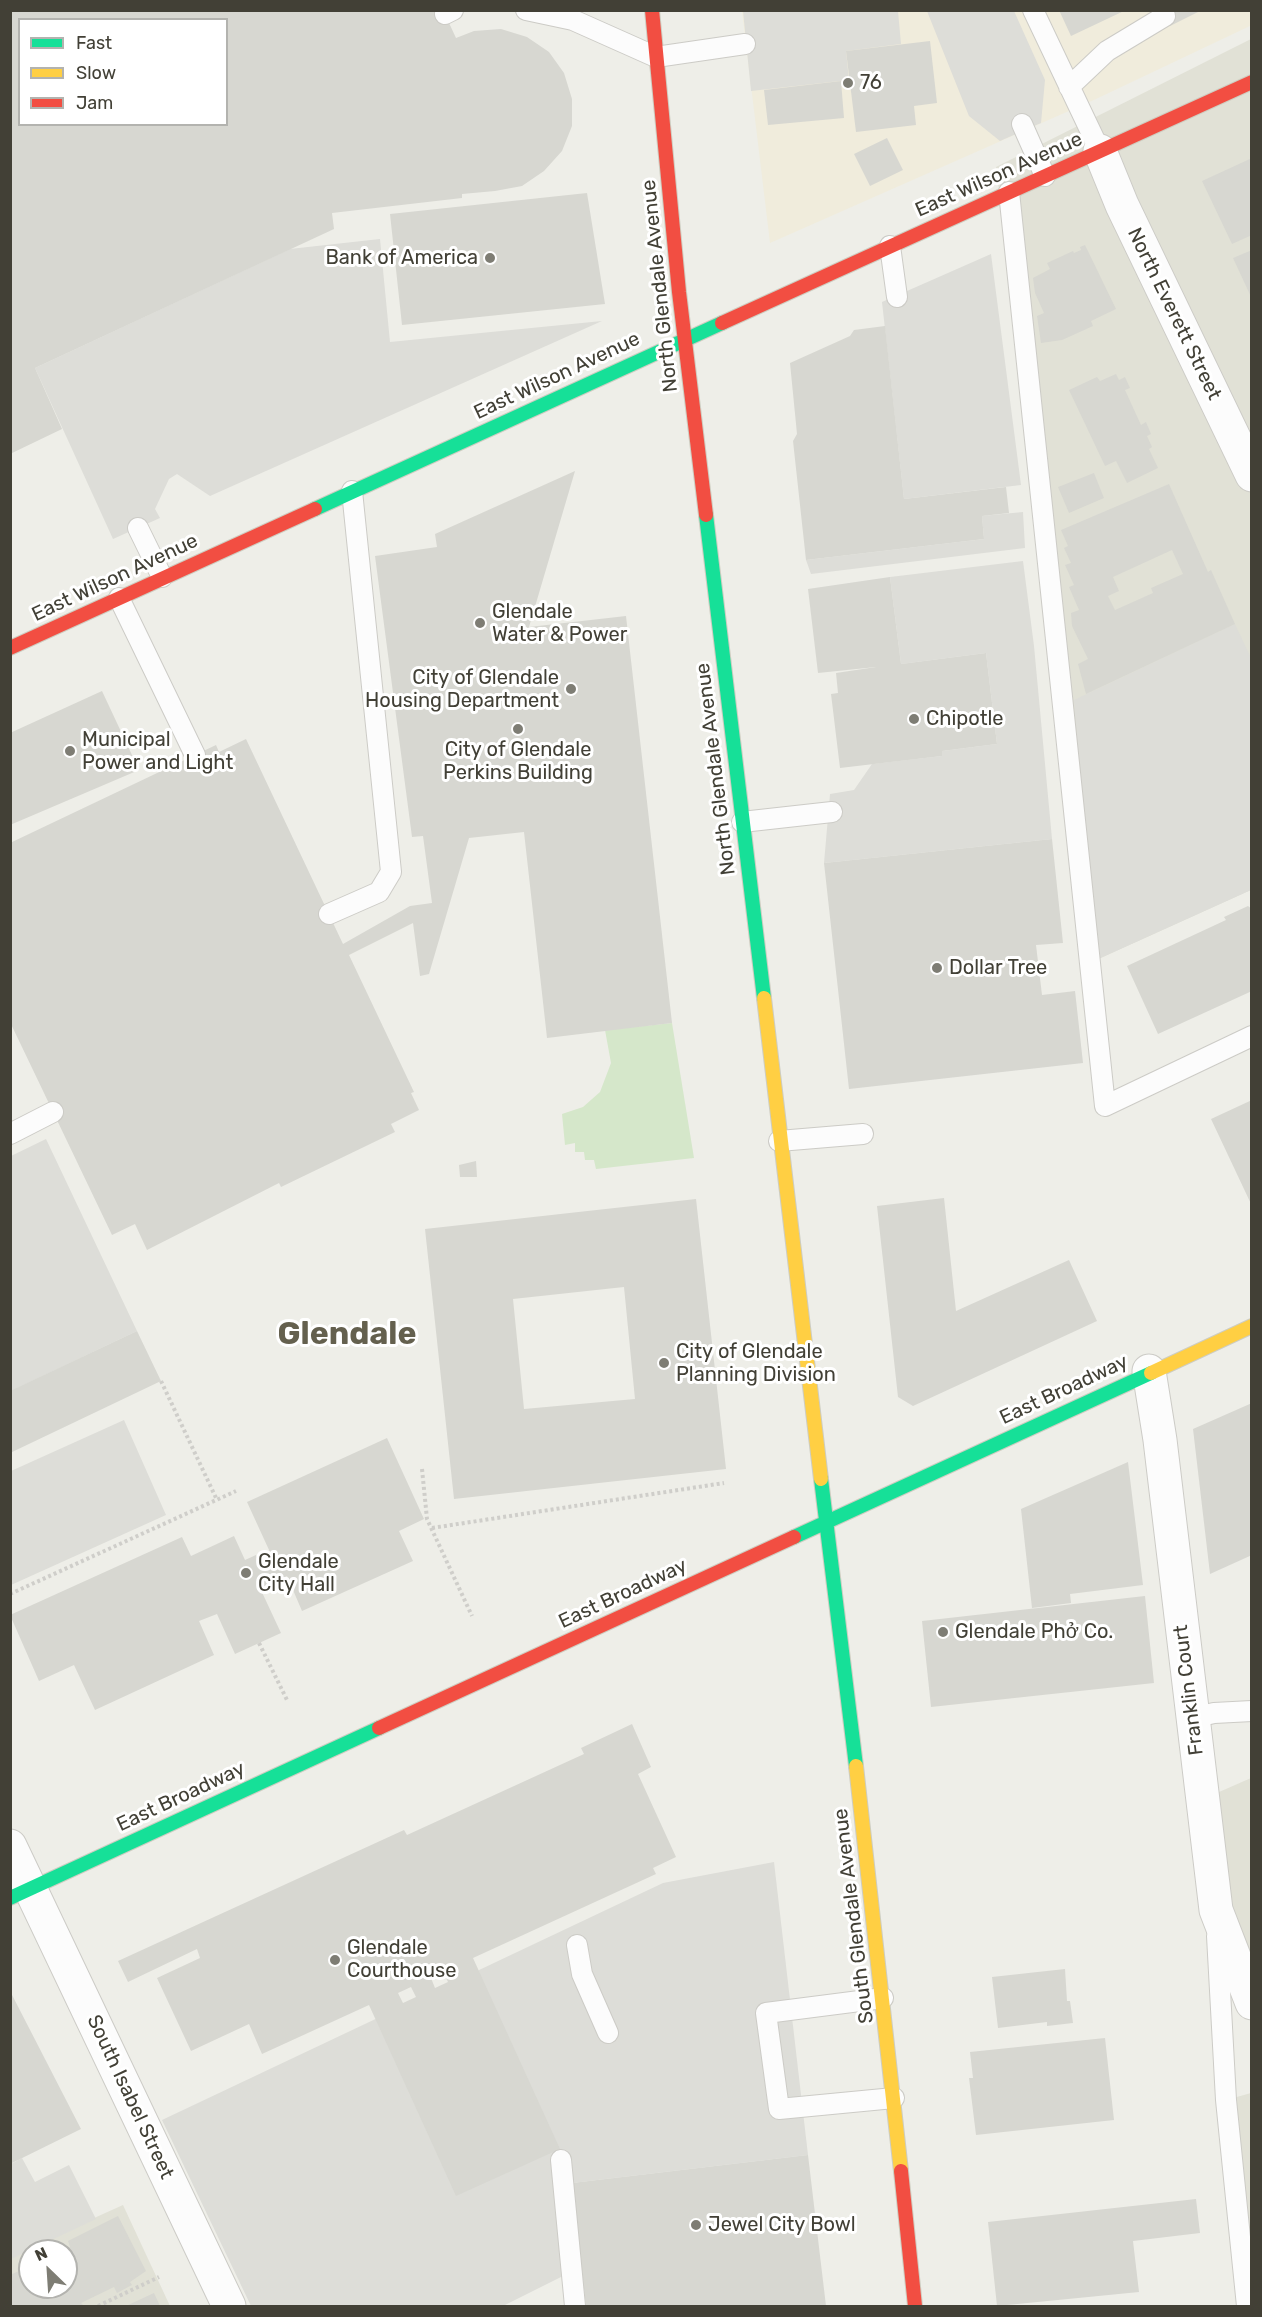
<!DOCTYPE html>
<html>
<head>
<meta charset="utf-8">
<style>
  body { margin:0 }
  #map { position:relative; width:1262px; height:2317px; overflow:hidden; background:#eeeee8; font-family:Rubik,sans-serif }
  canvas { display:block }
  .frame { position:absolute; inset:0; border:12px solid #424036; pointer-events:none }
  .legend { position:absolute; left:18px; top:18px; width:210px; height:108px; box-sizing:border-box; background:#fff; border:2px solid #b3b3af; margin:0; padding:8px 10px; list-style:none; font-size:18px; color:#424036 }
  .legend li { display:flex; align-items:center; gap:12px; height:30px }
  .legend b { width:30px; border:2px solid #b3b3af }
  .north { position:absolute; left:18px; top:2239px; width:60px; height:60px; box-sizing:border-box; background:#fff; border:2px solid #b3b3af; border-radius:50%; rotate:335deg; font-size:16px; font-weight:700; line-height:24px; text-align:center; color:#424036 }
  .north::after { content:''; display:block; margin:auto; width:21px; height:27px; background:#7e7d74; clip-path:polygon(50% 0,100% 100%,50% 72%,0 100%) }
</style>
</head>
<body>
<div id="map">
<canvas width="1262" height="2317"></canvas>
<div class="frame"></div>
<ul class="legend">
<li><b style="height:8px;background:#16e098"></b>Fast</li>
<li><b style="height:8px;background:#ffcf43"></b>Slow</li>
<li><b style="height:8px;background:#f24e42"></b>Jam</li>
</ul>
<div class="north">N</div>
</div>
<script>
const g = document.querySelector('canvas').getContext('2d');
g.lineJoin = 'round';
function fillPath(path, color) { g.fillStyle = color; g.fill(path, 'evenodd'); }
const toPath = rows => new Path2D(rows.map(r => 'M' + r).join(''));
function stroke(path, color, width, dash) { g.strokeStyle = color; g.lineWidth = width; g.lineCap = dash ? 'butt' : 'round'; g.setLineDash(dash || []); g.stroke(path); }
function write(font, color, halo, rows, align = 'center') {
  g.font = font + ' Rubik,sans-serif'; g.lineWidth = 6; g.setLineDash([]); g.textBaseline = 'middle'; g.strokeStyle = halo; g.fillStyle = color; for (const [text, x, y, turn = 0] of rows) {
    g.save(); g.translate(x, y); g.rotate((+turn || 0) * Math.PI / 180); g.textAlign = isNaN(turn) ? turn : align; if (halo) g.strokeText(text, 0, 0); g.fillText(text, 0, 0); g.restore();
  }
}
const residential = toPath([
  [1251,39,1251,890,1094,961,996,167],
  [1251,1778,1251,1963,1225,1905,1210,1796],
  [1251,2093,1251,2306,1226,2100],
  [123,2205,170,2306,11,2306,10,2256],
  [30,2251,66,2251,66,2287,30,2287]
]);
const commercial = toPath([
  [1251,10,1252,25,1096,99,770,243,742,11]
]);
const green = toPath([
  [672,1023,694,1158,596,1169,594,1160,585,1160,584,1152,575,1152,575,1143,565,1145,562,1114,583,1107,600,1092,611,1063,605,1030]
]);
const parking = toPath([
  [743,11,898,11,901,44,846,51,849,80,751,91],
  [927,11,1014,11,1045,80,1041,123,1000,141,969,116],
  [380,239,390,342,602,321,210,496,177,474,169,479,155,509,160,518,113,539,35,368,290,249],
  [991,254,1021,485,904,499,882,302],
  [1023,512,1025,548,811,574,806,560,984,539,982,516],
  [1023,561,1034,646,1052,839,824,863,830,794,854,790,872,764,942,756,942,751,997,744,986,653,901,664,890,577],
  [1235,624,1251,658,1251,890,1094,961,1074,700],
  [46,1139,137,1331,11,1391,11,1156],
  [124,1420,166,1515,11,1585,11,1471],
  [774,1862,808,2155,572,2183,581,2267,503,2306,251,2306,162,2120,663,1883],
  [22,2158,35,2182,69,2165,96,2219,11,2259,11,2164]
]);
const building = toPath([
  [10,10,443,10,456,38,474,31,501,29,527,37,549,52,564,73,572,99,572,126,562,151,544,171,522,186,495,191,462,194,462,198,332,213,334,229,35,368,62,429,10,454],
  [20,20,226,20,226,124,20,124],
  [1059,10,1126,10,1071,36],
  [1163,10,1202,10,1170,26],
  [930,41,937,103,914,106,916,125,856,132,846,51],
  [841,81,844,118,768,125,764,90],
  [887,138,903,170,870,186,854,154],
  [1252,158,1252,235,1232,244,1202,181],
  [587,193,605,304,402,325,390,214],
  [1085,245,1116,309,1091,321,1093,326,1062,340,1041,343,1037,316,1044,313,1035,293,1033,278,1050,269,1047,263,1073,251,1074,253,1081,250,1080,247],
  [1252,250,1252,299,1233,258],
  [885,326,904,499,1006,487,1009,513,982,516,984,539,806,560,793,441,797,434,790,363,850,336,854,330],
  [1116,374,1119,380,1125,377,1130,388,1125,390,1141,425,1146,422,1151,434,1147,436,1152,447,1149,449,1158,468,1127,483,1116,461,1105,466,1069,390,1097,377,1100,381],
  [575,471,529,627,626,616,672,1023,547,1038,524,832,469,838,429,974,420,976,413,923,349,955,414,1092,411,1093,419,1110,391,1124,395,1132,281,1187,279,1183,147,1250,135,1224,112,1235,10,1022,10,843,216,745,219,752,246,739,343,944,410,906,432,903,423,836,412,837,375,556,437,547,435,534],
  [1094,473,1104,498,1069,513,1058,487],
  [1169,484,1208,572,1211,570,1235,624,1086,694,1078,664,1088,659,1072,626,1071,613,1079,610,1069,587,1074,585,1065,565,1071,563,1064,548,1068,546,1061,530],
  [1172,550,1183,574,1151,588,1153,593,1115,610,1108,596,1119,591,1113,577],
  [890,577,901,664,986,653,997,744,942,751,942,756,840,768,831,694,838,693,836,673,876,667,818,673,808,589],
  [102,691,139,770,10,825,10,733],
  [1052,839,1063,943,1036,945,1042,995,1075,991,1083,1063,849,1089,824,863],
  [1248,906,1252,909,1252,991,1158,1034,1127,966,1226,920,1224,917],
  [1252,1100,1252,1206,1211,1119],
  [476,1161,477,1177,460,1177,459,1165],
  [944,1198,956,1311,1069,1260,1097,1321,913,1406,898,1397,877,1206],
  [696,1199,726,1469,454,1499,425,1229],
  [624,1287,635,1399,524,1409,513,1299],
  [137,1331,161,1381,10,1453,10,1391],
  [1252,1403,1252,1555,1210,1574,1193,1429],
  [387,1438,424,1519,399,1531,413,1561,302,1611,287,1576,260,1588,281,1633,235,1654,217,1614,199,1621,214,1655,95,1710,74,1665,39,1681,10,1615,182,1537,191,1556,234,1536,245,1560,256,1555,262,1569,275,1563,247,1502],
  [1128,1462,1143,1585,1070,1594,1071,1603,1032,1608,1021,1509],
  [1145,1596,1154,1683,931,1707,922,1621],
  [632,1724,651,1767,638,1774,676,1857,653,1868,656,1874,473,1958,560,2149,456,2196,369,2005,262,2054,249,2024,191,2051,157,1978,200,1958,197,1949,128,1982,118,1961,404,1830,407,1835,584,1754,581,1748],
  [444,1973,448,1982,435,1988,431,1978],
  [411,1987,416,1997,403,2003,398,1993],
  [1065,1969,1067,2001,1070,2001,1073,2023,1047,2026,1047,2022,998,2028,992,1977],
  [10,1991,81,2129,10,2164],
  [1105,2038,1114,2120,976,2135,969,2078,973,2078,970,2052],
  [808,2155,826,2306,586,2306,572,2183],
  [1196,2199,1200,2233,1133,2241,1139,2292,997,2306,988,2222],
  [118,2216,146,2271,130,2282,132,2285,117,2293,114,2287,81,2303,83,2305,81,2306,10,2306,10,2275,30,2266,30,2287,66,2287,66,2251,62,2251,70,2247,68,2241],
  [154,2293,160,2306,126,2306]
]);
const path = toPath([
  [161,1381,217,1500],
  [422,1469,427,1519,472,1616],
  [432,1528,724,1483],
  [10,1594,236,1491],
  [259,1643,287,1700],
  [98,2306,159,2277]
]);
const lane = toPath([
  [526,10,573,20,656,57,745,44],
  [1033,10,1100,151],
  [445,14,453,10],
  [1069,87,1107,51,1165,16],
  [1022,124,1045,176],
  [1009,192,1105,1106,1252,1036],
  [890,246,897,297],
  [138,528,162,577],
  [119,598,195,755],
  [742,822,832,812],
  [329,914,379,892,391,872,352,491],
  [10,1134,53,1112],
  [779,1141,863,1134],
  [1192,1718,1214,1713,1252,1711],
  [1217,1936,1226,2100,1247,2306],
  [577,1945,582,1974,608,2033],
  [883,1998,766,2013,779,2109,894,2098],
  [561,2160,575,2306]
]);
const street = toPath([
  [1100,151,1122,205,1252,475],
  [1149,1371,1160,1440,1216,1910,1252,2003],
  [10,1846,229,2306]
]);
const fast = toPath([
  [315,509,722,323],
  [706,515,764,998],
  [821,1479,856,1766],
  [794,1537,1151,1373],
  [10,1898,379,1728]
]);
const slow = toPath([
  [764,998,821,1479],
  [1151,1373,1252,1326],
  [856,1766,901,2171]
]);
const jam = toPath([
  [652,10,679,292,706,515],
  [722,323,1252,82],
  [10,648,315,509],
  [379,1728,794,1537],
  [901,2171,915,2306]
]);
const markers = [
  [848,83,6,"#7e7d74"],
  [490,258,6,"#7e7d74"],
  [480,623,6,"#7e7d74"],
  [571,689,6,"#7e7d74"],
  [914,719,6,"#7e7d74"],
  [518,729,6,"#7e7d74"],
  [70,751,6,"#7e7d74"],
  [937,968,6,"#7e7d74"],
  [664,1363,6,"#7e7d74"],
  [246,1573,6,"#7e7d74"],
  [943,1632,6,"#7e7d74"],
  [335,1960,6,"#7e7d74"],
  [696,2225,6,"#7e7d74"]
];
const poiNames = [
  ["76",860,83],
  ["Bank of America",478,258,"right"],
  ["Glendale",492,612],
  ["Water & Power",492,635],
  ["City of Glendale",559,678,"right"],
  ["Housing Department",559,701,"right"],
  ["Chipotle",926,719],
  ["Municipal",82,740],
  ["Power and Light",82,763],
  ["City of Glendale",518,750,"center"],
  ["Perkins Building",518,773,"center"],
  ["Dollar Tree",949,968],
  ["City of Glendale",676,1352],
  ["Planning Division",676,1375],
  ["Glendale",258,1562],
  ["City Hall",258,1585],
  ["Glendale Phở Co.",955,1632],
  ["Glendale",347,1948],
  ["Courthouse",347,1971],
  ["Jewel City Bowl",708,2225]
];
const streetNames = [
  ["East Wilson Avenue",999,175,-24],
  ["North Glendale Avenue",660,286,-96],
  ["North Everett Street",1174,314,64],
  ["East Wilson Avenue",557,376,-25],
  ["East Wilson Avenue",115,578,-25],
  ["North Glendale Avenue",716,769,-97],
  ["East Broadway",1064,1390,-25],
  ["East Broadway",623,1594,-25],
  ["Franklin Court",1189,1690,-97],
  ["East Broadway",181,1797,-25],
  ["South Glendale Avenue",854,1916,-97],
  ["South Isabel Street",130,2097,65]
];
const townNames = [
  ["Glendale",347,1335]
];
fillPath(residential, '#e1e1d6');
fillPath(commercial, '#f0ecdc');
fillPath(green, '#d5e7ca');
fillPath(parking, '#ddddd8');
fillPath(building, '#d7d7d1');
stroke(lane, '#cccbc6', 22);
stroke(street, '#cccbc6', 35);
stroke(fast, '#cecdc1', 16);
stroke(slow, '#cecdc1', 16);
stroke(jam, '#cecdc1', 16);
stroke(path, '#cfceca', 4, [3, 3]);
stroke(lane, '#fcfcfc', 20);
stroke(street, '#fcfcfc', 33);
stroke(fast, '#16e098', 14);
stroke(slow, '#ffcf43', 14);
stroke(jam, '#f24e42', 14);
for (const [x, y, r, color] of markers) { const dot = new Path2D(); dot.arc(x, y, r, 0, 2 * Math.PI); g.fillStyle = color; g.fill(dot); stroke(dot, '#fff', 2); }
write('20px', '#424036', '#fff', poiNames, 'left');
write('20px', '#424036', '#fff', streetNames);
write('bold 32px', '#64604e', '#fff', townNames);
</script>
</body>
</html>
